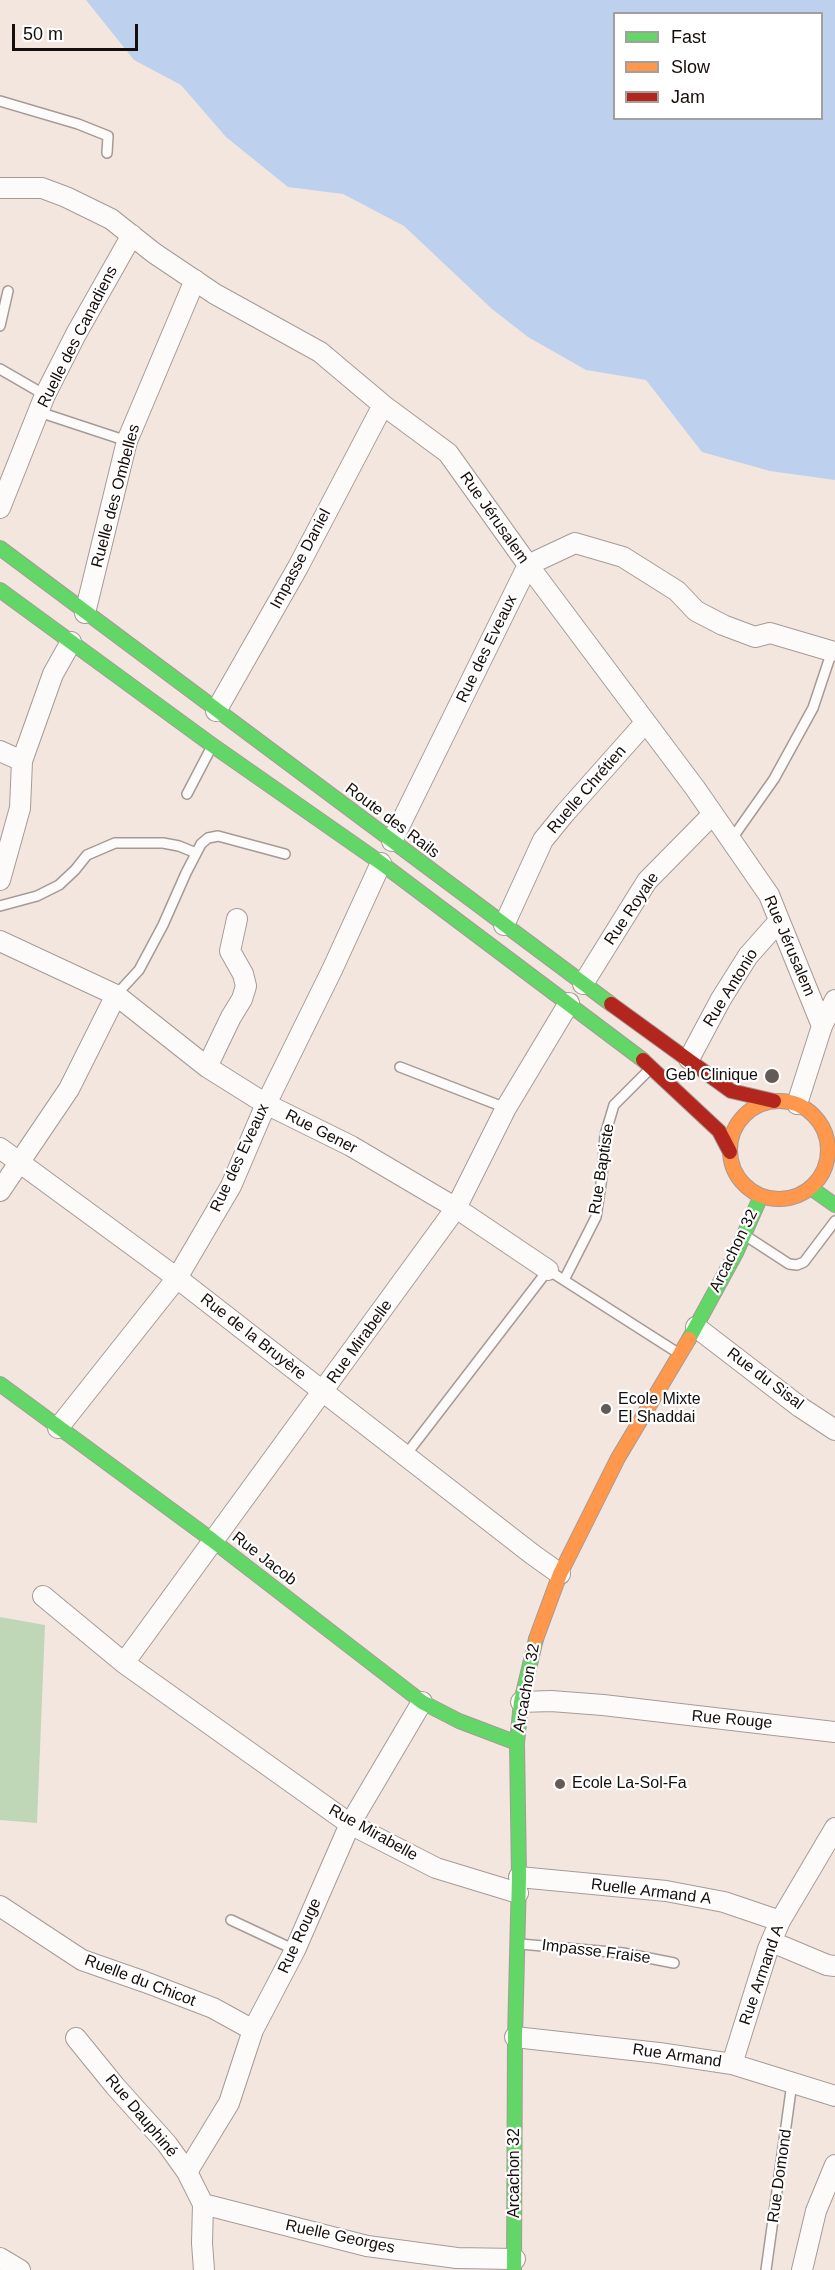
<!DOCTYPE html>
<html>
<head>
<meta charset="utf-8">
<style>
  body { margin:0 }
  #map { position:relative; width:835px; height:2270px; overflow:hidden; background:#f3e6df; font-family:Arial,sans-serif }
  canvas { display:block }
  .legend { position:absolute; left:613px; top:12px; width:210px; height:108px; box-sizing:border-box; background:#fff; border:2px solid #a29f9d; margin:0; padding:8px 10px; list-style:none; font-size:18px; color:#160e0a }
  .legend li { display:flex; align-items:center; gap:12px; height:30px }
  .legend b { width:30px; border:2px solid #a29f9d }
  .scale { position:absolute; left:12px; top:24px; width:126px; height:27px; box-sizing:border-box; border:3px solid #160e0a; border-top:0; padding-left:8px; font-size:18px; line-height:21px; white-space:nowrap; color:#160e0a; -webkit-text-stroke:4px #fff; paint-order:stroke }
</style>
</head>
<body>
<div id="map">
<canvas width="835" height="2270"></canvas>
<ul class="legend">
<li><b style="height:8px;background:#63d668"></b>Fast</li>
<li><b style="height:8px;background:#ff974d"></b>Slow</li>
<li><b style="height:8px;background:#b3261e"></b>Jam</li>
</ul>
<div class="scale">50 m</div>
</div>
<script>
const g = document.querySelector('canvas').getContext('2d');
g.lineJoin = 'round';
function fillPath(path, color) { g.fillStyle = color; g.fill(path, 'evenodd'); }
const toPath = rows => new Path2D(rows.map(r => 'M' + r).join(''));
function stroke(path, color, width, dash) { g.strokeStyle = color; g.lineWidth = width; g.lineCap = dash ? 'butt' : 'round'; g.setLineDash(dash || []); g.stroke(path); }
function write(font, color, halo, rows, align = 'center') {
  g.font = font + ' Arial,sans-serif'; g.lineWidth = 4.5; g.setLineDash([]); g.textBaseline = 'middle'; g.strokeStyle = halo; g.fillStyle = color; for (const [text, x, y, turn = 0] of rows) {
    g.save(); g.translate(x, y); g.rotate((+turn || 0) * Math.PI / 180); g.textAlign = isNaN(turn) ? turn : align; if (halo) g.strokeText(text, 0, 0); g.fillText(text, 0, 0); g.restore();
  }
}
const green = toPath([
  [0,1617,45,1625,37,1823,0,1820]
]);
const water = toPath([
  [86,0,835,0,835,480,770,471,702,452,646,380,586,370,528,337,492,309,404,226,343,194,288,187,226,137,181,85,134,60],
  [614,14,822,14,822,118,614,118]
]);
const lane = toPath([
  [0,101,78,124,108,136,107,153],
  [0,326,8,291],
  [0,369,45,395],
  [39,412,127,441],
  [187,794,211,748],
  [731,840,774,779,813,708,832,651],
  [0,906,37,896,59,885,75,870,87,855,115,843,163,843,179,846,196,853],
  [116,995,139,970,163,925,186,873,201,844,208,838,218,836,285,854],
  [400,1067,506,1108],
  [746,1236,789,1264,797,1265,804,1262,835,1221],
  [564,1280,596,1217,602,1177,605,1135,614,1105,649,1070],
  [405,1456,548,1270,678,1353],
  [231,1920,295,1950],
  [520,1944,623,1953,674,1963],
  [766,2270,792,2083]
]);
const street = toPath([
  [0,188,42,188,66,197,111,219,154,253,215,294,320,352,383,405,448,453,528,565,695,788,769,895,822,1026],
  [0,508,45,395,76,334,132,235],
  [85,613,127,441,195,280],
  [216,711,298,567,383,405],
  [0,751,22,761],
  [392,841,528,565,575,543,623,557,677,591,696,611,723,625,755,637,770,633,831,651],
  [0,880,20,808,22,761,53,674,71,642],
  [504,925,543,840,565,813,645,723],
  [0,941,116,995,207,1067,266,1104,351,1146,456,1208,548,1270],
  [583,984,647,881,713,814],
  [689,1059,721,999,748,956,779,921],
  [207,1067,231,1017,242,999,246,986,243,974,230,951,237,919],
  [797,1104,822,1026,835,1000],
  [0,1148,177,1278,532,1554,560,1574],
  [0,1191,69,1089,116,995],
  [696,1327,800,1407,835,1430],
  [58,1428,177,1278,231,1186,266,1104,332,970,381,863],
  [43,1596,124,1663,350,1824,436,1868,518,1893],
  [124,1663,456,1208,506,1108,569,1003],
  [521,1702,551,1701,603,1705,835,1732],
  [519,1877,666,1891,724,1902,780,1921],
  [0,1906,82,1960,145,1982,213,2008,253,2030],
  [772,1942,827,1965,835,1966],
  [515,2037,659,2053,732,2064,835,2096],
  [76,2038,115,2086,167,2144,187,2172,203,2204,202,2243,204,2270],
  [732,2064,768,1949,780,1921,835,1828],
  [187,2172,229,2103,253,2030,295,1950,350,1824,422,1702],
  [203,2204,367,2246,457,2258,515,2259],
  [0,2258,20,2270],
  [802,2270,816,2211,835,2165]
]);
const fast = toPath([
  [0,548,611,1004],
  [0,590,212,745,381,863,643,1060],
  [811,1188,835,1205],
  [689,1339,736,1253,761,1196],
  [0,1384,212,1540,422,1702,459,1721,517,1743],
  [514,2270,515,2037,519,1877,517,1743,521,1702,536,1639]
]);
const slow = toPath([
  '730 1150a49 49 0 1 1 98 0a49 49 0 1 1-98 0Z',
  [536,1639,560,1574,618,1458,689,1339]
]);
const jam = toPath([
  [611,1004,731,1091,774,1101],
  [643,1060,719,1131,730,1152]
]);
const markers = [
  [772,1076,8,"#635a55"],
  [606,1409,6,"#635a55"],
  [560,1784,6,"#635a55"]
];
const streetNames = [
  ["Ruelle des Canadiens",78,337,-63],
  ["Ruelle des Ombelles",116,496,-75],
  ["Rue Jérusalem",494,518,55],
  ["Impasse Daniel",301,559,-62],
  ["Rue des Eveaux",487,649,-64],
  ["Ruelle Chrétien",587,790,-49],
  ["Route des Rails",392,821,37],
  ["Rue Royale",632,909,-56],
  ["Rue Jérusalem",789,946,67],
  ["Rue Antonio",731,988,-58],
  ["Rue Gener",321,1132,27],
  ["Rue des Eveaux",240,1158,-65],
  ["Rue Baptiste",602,1169,-81],
  ["Arcachon 32",734,1251,-64],
  ["Rue de la Bruyère",253,1337,38],
  ["Rue Mirabelle",360,1342,-54],
  ["Rue du Sisal",765,1379,37],
  ["Rue Jacob",264,1559,38],
  ["Arcachon 32",527,1688,-80],
  ["Rue Rouge",732,1720,5],
  ["Rue Mirabelle",373,1833,29],
  ["Ruelle Armand A",651,1892,7],
  ["Rue Rouge",300,1936,-65],
  ["Impasse Fraise",596,1952,7],
  ["Rue Armand A",762,1975,-71],
  ["Ruelle du Chicot",140,1981,21],
  ["Rue Armand",677,2056,8],
  ["Rue Dauphiné",141,2116,50],
  ["Arcachon 32",515,2173,-90],
  ["Rue Domond",780,2176,-82],
  ["Ruelle Georges",340,2237,12]
];
const poiNames = [
  ["Geb Clinique",758,1076,"right"],
  ["Ecole Mixte",618,1400],
  ["El Shaddai",618,1418],
  ["Ecole La-Sol-Fa",572,1784]
];
fillPath(green, '#bfd7b6');
fillPath(water, '#bdd1ee');
stroke(lane, '#a59b96', 12);
stroke(street, '#a59b96', 22);
stroke(fast, '#a59b96', 16);
stroke(slow, '#a59b96', 16);
stroke(jam, '#a59b96', 16);
stroke(lane, '#fdfbfa', 9);
stroke(street, '#fdfbfa', 20);
stroke(fast, '#63d668', 14);
stroke(slow, '#ff974d', 14);
stroke(jam, '#b3261e', 14);
for (const [x, y, r, color] of markers) { const dot = new Path2D(); dot.arc(x, y, r, 0, 2 * Math.PI); g.fillStyle = color; g.fill(dot); stroke(dot, '#fff', 2); }
write('16px', '#160e0a', '#fff', streetNames);
write('16px', '#160e0a', '#fff', poiNames, 'left');
</script>
</body>
</html>
